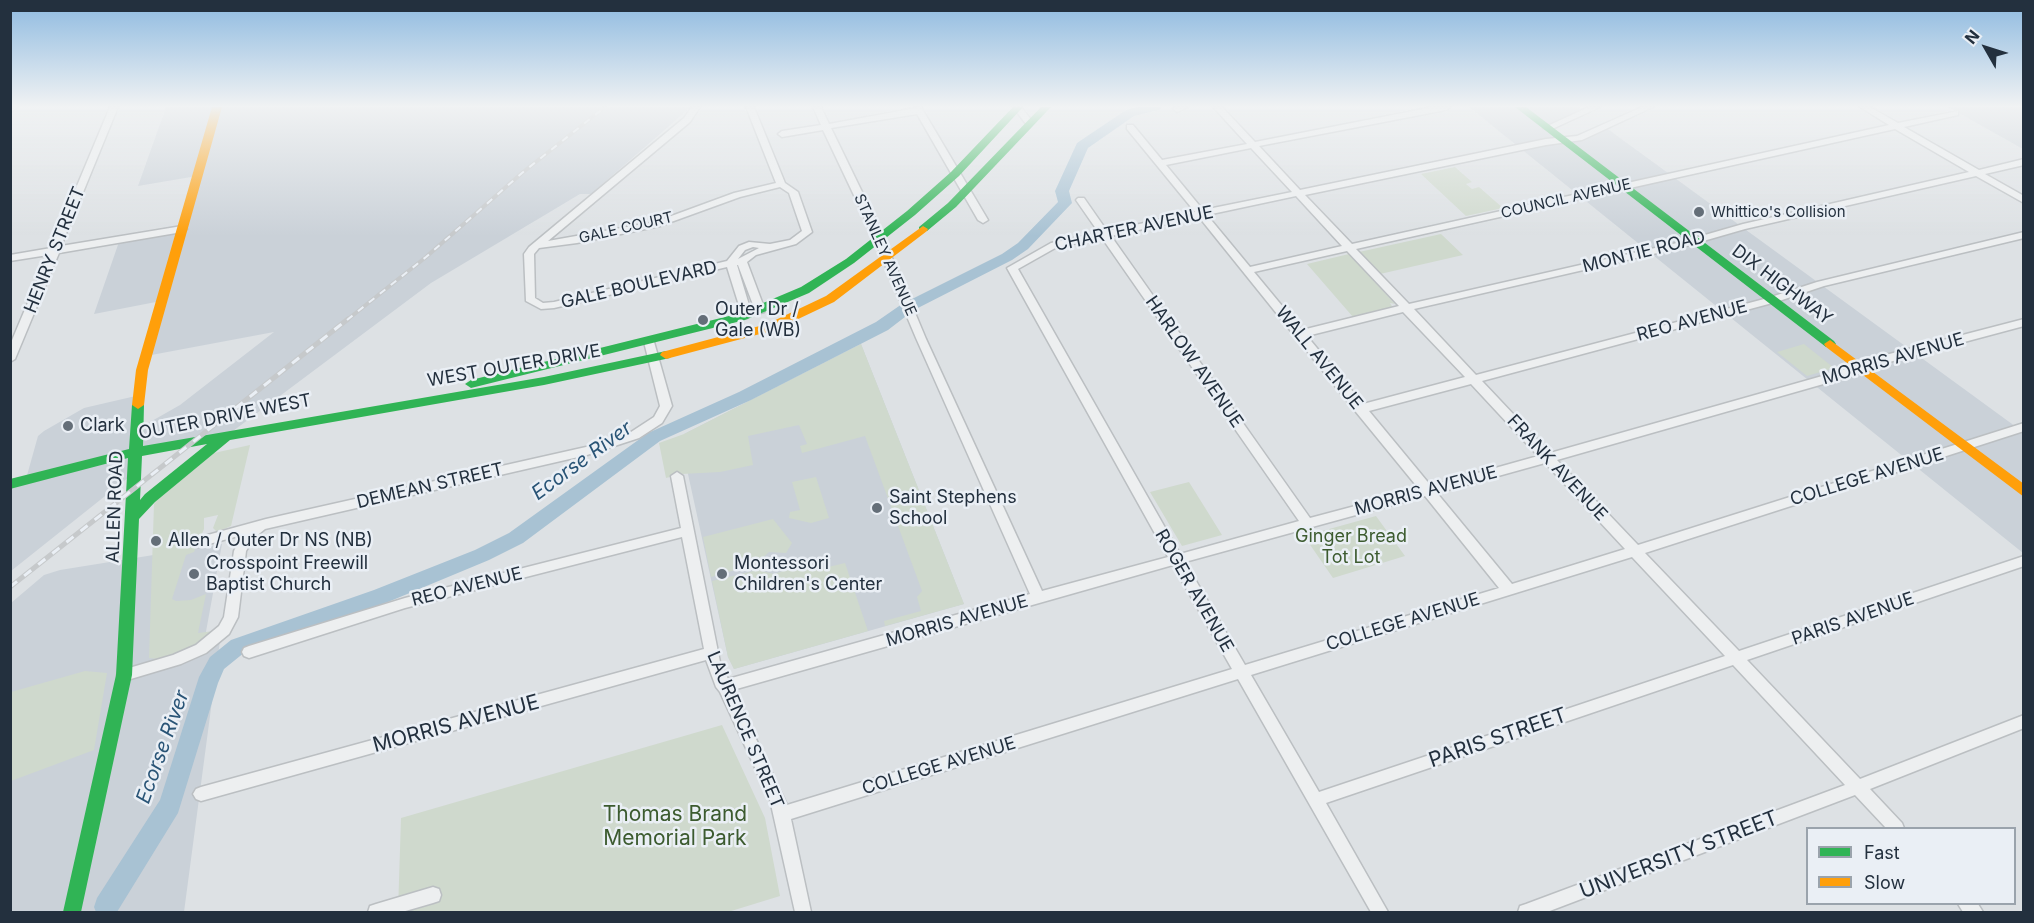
<!DOCTYPE html>
<html>
<head>
<meta charset="utf-8">
<style>
  body { margin:0 }
  #map { position:relative; width:2034px; height:923px; overflow:hidden; background:#dde1e4; font-family:Inter,sans-serif }
  canvas { display:block }
  .frame { position:absolute; inset:0; border:12px solid #23303e; pointer-events:none }
  .legend { position:absolute; left:1806px; top:827px; width:210px; height:78px; box-sizing:border-box; background:#eaeff5; border:2px solid #9aa3ac; margin:0; padding:8px 10px; list-style:none; font-size:18px; color:#23303e }
  .legend li { display:flex; align-items:center; gap:12px; height:30px }
  .legend b { width:30px; border:2px solid #9aa3ac }
  .north { position:absolute; left:1956px; top:18px; width:60px; height:60px; -webkit-text-stroke:4px #eaeff5; paint-order:stroke; rotate:309deg; font-size:16px; font-weight:700; line-height:24px; text-align:center; color:#23303e }
  .north::after { content:''; display:block; margin:auto; width:21px; height:27px; background:#23303e; clip-path:polygon(50% 0,100% 100%,50% 72%,0 100%) }
</style>
</head>
<body>
<div id="map">
<canvas width="2034" height="923"></canvas>
<div class="frame"></div>
<ul class="legend">
<li><b style="height:8px;background:#30b455"></b>Fast</li>
<li><b style="height:8px;background:#ff9f0a"></b>Slow</li>
</ul>
<div class="north">N</div>
</div>
<script>
const g = document.querySelector('canvas').getContext('2d');
g.lineJoin = 'round';
function fillPath(path, color) { g.fillStyle = color; g.fill(path, 'evenodd'); }
const toPath = rows => new Path2D(rows.map(r => 'M' + r).join(''));
function stroke(path, color, width, dash) { g.strokeStyle = color; g.lineWidth = width; g.lineCap = dash ? 'butt' : 'round'; g.setLineDash(dash || []); g.stroke(path); }
function write(font, color, halo, rows, align = 'center') {
  g.font = font + ' Inter,sans-serif'; g.lineWidth = 5; g.setLineDash([]); g.textBaseline = 'middle'; g.strokeStyle = halo; g.fillStyle = color; for (const [text, x, y, turn = 0] of rows) {
    g.save(); g.translate(x, y); g.rotate((+turn || 0) * Math.PI / 180); g.textAlign = isNaN(turn) ? turn : align; if (halo) g.strokeText(text, 0, 0); g.fillText(text, 0, 0); g.restore();
  }
}
const built = toPath([
  [166,107,691,107,591,194,580,194,431,283,229,434,135,452,134,473,11,571,11,484,26,479,38,436,44,431,84,408,140,395,136,430,180,405,274,332,146,356,161,301,94,314,120,239,182,229,197,176,138,186],
  [1469,107,1578,107,1585,112,1548,128,1562,140,1579,138,1605,127,2023,432,2023,553],
  [1948,107,2023,107,2023,149],
  [861,344,964,604,734,669,728,657,688,474,684,434],
  [222,544,205,637,221,633,184,912,11,912,11,603,44,575,60,570]
]);
const green = toPath([
  [1455,167,1472,182,1466,184,1472,189,1479,187,1503,208,1466,216,1421,174],
  [1441,234,1463,255,1380,274,1359,252],
  [1349,254,1395,304,1390,303,1393,308,1353,317,1307,264],
  [861,344,964,604,885,626,884,621,921,611,917,597,922,591,865,436,802,453,800,446,807,444,799,425,748,436,753,465,720,472,682,474,666,478,659,443,684,434],
  [1804,344,1834,368,1807,376,1777,352],
  [250,445,231,526,217,532,213,528,218,515,204,518,204,529,194,552,186,555,172,599,176,601,191,600,206,594,198,633,214,631,200,645,159,659,149,658,154,504,158,499,214,453],
  [816,477,829,518,811,523,789,518,790,512,800,510,792,482],
  [1189,482,1222,535,1182,546,1150,492],
  [1376,516,1405,556,1333,578,1304,536],
  [773,519,792,543,786,553,769,552,756,564,711,577,703,537],
  [845,563,868,631,734,669,728,657,712,581,758,570,774,574,801,565,820,569],
  [85,671,107,673,94,750,11,781,11,692],
  [722,725,765,818,780,896,728,912,398,912,401,818]
]);
const river = toPath([
  [1139,107,1161,107,1159,110,1134,116,1088,148,1069,191,1072,203,1028,249,1012,260,914,310,888,330,751,400,660,441,523,543,489,560,388,602,245,652,224,669,218,683,178,813,117,912,96,912,94,907,97,898,160,800,199,677,210,657,231,640,374,590,475,550,509,533,648,433,739,392,876,322,902,304,1002,254,1018,243,1058,202,1055,191,1077,143,1126,110,1139,107]
]);
const street = toPath([
  [10,107,17,107,10,113,10,107],
  [110,107,118,107,61,246,182,226,187,229,182,232,59,253,15,359,10,362,10,345,48,255,10,261,10,255,51,248,110,107],
  [692,107,700,107,690,122,548,241,655,222,734,193,776,183,746,107,754,107,785,183,798,192,812,232,796,244,756,255,747,262,765,310,764,312,760,313,755,310,738,265,737,265,752,315,747,318,742,315,727,267,554,308,541,309,526,301,524,254,529,247,684,118,692,107],
  [780,187,789,193,802,231,790,240,770,244,749,242,739,246,727,261,554,302,543,303,535,298,534,254,539,248,577,243,660,226,740,197,780,187],
  [753,247,759,248,738,259,745,250,753,247],
  [813,107,821,107,829,124,921,107,988,220,983,223,978,220,917,114,831,128,880,229,926,339,1042,591,1168,557,1007,268,1051,243,1099,233,1076,200,1078,198,1084,198,1107,231,1195,212,1127,129,1127,125,1133,125,1162,160,1247,144,1213,107,1222,107,1255,142,1433,107,1450,107,1446,110,1259,146,1300,190,1546,139,1577,136,1642,107,1653,107,1582,140,1546,145,1305,195,1352,244,1889,125,1860,107,1870,107,1898,123,1958,111,1958,115,1904,127,1979,170,2024,159,2024,165,1985,174,2024,196,2024,203,1976,176,1745,229,1679,248,1414,309,1476,375,1768,298,1817,282,2024,232,2024,238,1824,286,1776,302,1482,381,1550,453,1840,371,1874,358,2024,319,2024,326,1882,364,1848,377,1557,460,1638,545,2024,423,2024,431,1645,553,1739,651,2024,556,2024,566,1747,660,1860,779,2024,715,2024,728,1870,789,1902,823,1904,828,1886,828,1855,795,1547,912,1518,912,1520,906,1526,904,1845,785,1733,665,1326,803,1388,912,1371,912,1238,679,791,819,811,912,795,912,770,800,720,692,716,687,706,660,201,801,196,799,193,794,196,789,201,787,704,649,682,537,405,608,249,658,244,656,242,652,244,648,249,646,405,598,681,528,671,476,677,472,683,476,720,662,728,679,1030,594,916,338,870,229,823,130,782,137,778,134,782,131,821,125,813,107],
  [1895,129,1969,172,1743,224,1677,243,1409,304,1356,249,1895,129],
  [1251,148,1292,192,1203,210,1166,165,1251,148],
  [1296,196,1342,246,1250,267,1207,215,1296,196],
  [1199,217,1356,412,1419,489,1310,518,1111,236,1199,217],
  [1102,238,1299,521,1180,554,1018,269,1057,247,1102,238],
  [1347,251,1399,306,1302,330,1254,272,1347,251],
  [1403,312,1465,377,1363,404,1307,336,1403,312],
  [1471,384,1538,456,1431,486,1369,411,1471,384],
  [1545,463,1625,549,1512,584,1437,493,1545,463],
  [1425,496,1499,588,1245,665,1185,562,1425,496],
  [1632,557,1725,656,1319,792,1251,675,1632,557],
  [1173,565,1232,669,787,805,733,690,1173,565],
  [1013,107,1021,107,1033,122,1032,124,1026,124,1013,107],
  [1175,107,1188,107,1177,112,1173,109,1175,107],
  [1589,107,1600,107,1550,130,1543,128,1589,107],
  [649,339,654,342,672,406,662,423,639,438,587,455,265,529,254,538,246,551,238,617,229,634,206,653,181,664,124,681,119,679,117,675,119,671,173,655,196,645,219,626,224,617,234,551,242,535,198,547,193,545,192,542,193,539,266,519,586,447,631,432,654,417,660,406,644,342,649,339],
  [433,887,439,889,441,895,439,901,433,903,402,912,368,912,370,906,376,904,433,887],
  [1958,904,1978,904,1983,912,1963,912,1958,904]
]);
const fast = toPath([
  [1013,107,1023,107,959,176,915,215,854,263,809,293,745,320,471,388,465,384,471,380,737,314,801,287,846,259,907,211,951,172,1013,107],
  [1041,107,1051,107,956,207,927,231,919,231,919,227,948,203,1041,107],
  [1515,107,1526,107,1834,341,1836,344,1834,347,1826,347,1515,107],
  [666,351,672,355,670,358,544,385,230,440,155,502,139,519,132,675,81,912,63,912,116,675,128,458,10,489,10,479,129,449,132,405,138,401,144,405,143,446,544,377,666,351],
  [207,444,145,494,140,500,142,456,207,444]
]);
const slow = toPath([
  [212,107,222,107,148,370,144,405,138,409,132,405,136,370,212,107],
  [923,226,928,229,927,231,834,302,775,330,666,359,660,355,662,352,767,324,826,296,923,226],
  [1830,340,2024,484,2024,497,1826,347,1824,344,1830,340]
]);
const railFar1 = toPath([
  [347,320,426,257,522,173,605,107]
]);
const rail = toPath([
  [10,587,348,319]
]);
const markers = [
  [1699,212,6,"#646e78"],
  [703,320,6,"#646e78"],
  [68,426,6,"#646e78"],
  [877,508,6,"#646e78"],
  [156,541,6,"#646e78"],
  [194,574,6,"#646e78"],
  [722,574,6,"#646e78"]
];
const farStreetnames = [
  ["COUNCIL AVENUE",1566,199,-13],
  ["GALE COURT",626,228,-13],
  ["STANLEY AVENUE",885,255,66]
];
const farPoinames = [
  ["Whittico's Collision",1711,212]
];
const streetNames = [
  ["CHARTER AVENUE",1134,229,-12],
  ["HENRY STREET",55,250,-68],
  ["MONTIE ROAD",1644,252,-14],
  ["GALE BOULEVARD",639,285,-13],
  ["DIX HIGHWAY",1782,285,37],
  ["REO AVENUE",1692,321,-15],
  ["WALL AVENUE",1319,358,51],
  ["MORRIS AVENUE",1893,359,-16],
  ["HARLOW AVENUE",1194,362,55],
  ["WEST OUTER DRIVE",514,366,-10],
  ["OUTER DRIVE WEST",225,417,-11],
  ["FRANK AVENUE",1557,468,47],
  ["COLLEGE AVENUE",1867,477,-17],
  ["DEMEAN STREET",430,486,-13],
  ["MORRIS AVENUE",1426,491,-15],
  ["ALLEN ROAD",115,507,-88],
  ["REO AVENUE",467,587,-14],
  ["ROGER AVENUE",1194,591,60],
  ["PARIS AVENUE",1853,619,-19],
  ["MORRIS AVENUE",957,621,-16],
  ["COLLEGE AVENUE",1403,622,-17],
  ["LAURENCE STREET",745,730,67],
  ["COLLEGE AVENUE",939,766,-17]
];
const poiNames = [
  ["Outer Dr /",715,310],
  ["Gale (WB)",715,331],
  ["Clark",80,426],
  ["Saint Stephens",889,498],
  ["School",889,519],
  ["Allen / Outer Dr NS (NB)",168,541],
  ["Crosspoint Freewill",206,564],
  ["Baptist Church",206,585],
  ["Montessori",734,564],
  ["Children's Center",734,585]
];
const parkNames = [
  ["Ginger Bread",1351,537],
  ["Tot Lot",1351,558]
];
const waterNames = [
  ["Ecorse River",582,461,-36],
  ["Ecorse River",163,747,-70]
];
const nearStreetnames = [
  ["MORRIS AVENUE",456,724,-15],
  ["PARIS STREET",1498,738,-19],
  ["UNIVERSITY STREET",1679,855,-21]
];
const nearParknames = [
  ["Thomas Brand",675,815],
  ["Memorial Park",675,839]
];
fillPath(built, '#cad1d8');
fillPath(green, '#cfd9cd');
fillPath(river, '#a8c2d3');
stroke(street, '#bbbfc2', 3);
fillPath(street, '#edeff0');
fillPath(fast, '#30b455');
fillPath(slow, '#ff9f0a');
stroke(railFar1, '#c6c9cb', 4);
stroke(rail, '#c6c9cb', 5);
stroke(railFar1, '#eaeff5', 2, [7]);
stroke(rail, '#eaeff5', 3, [9]);
const sky = g.createLinearGradient(0, 0, 0, 236);
sky.addColorStop(0, '#8ebae0');
sky.addColorStop(0.45, '#f0f2f3');
sky.addColorStop(1, '#f0f2f300');
g.fillStyle = sky;
g.fillRect(0, 0, 2034, 236);
for (const [x, y, r, color] of markers) { const dot = new Path2D(); dot.arc(x, y, r, 0, 2 * Math.PI); g.fillStyle = color; g.fill(dot); stroke(dot, '#eaeff5', 2); }
write('15px', '#23303e', '#eaeff5', farStreetnames);
write('15px', '#23303e', '#eaeff5', farPoinames, 'left');
write('18px', '#23303e', '#eaeff5', streetNames);
write('18px', '#23303e', '#eaeff5', poiNames, 'left');
write('18px', '#3c5b2f', '#eaeff5', parkNames);
write('italic 20px', '#295476', '#eaeff5', waterNames);
write('21px', '#23303e', '#eaeff5', nearStreetnames);
write('21px', '#3c5b2f', '#eaeff5', nearParknames);
</script>
</body>
</html>
